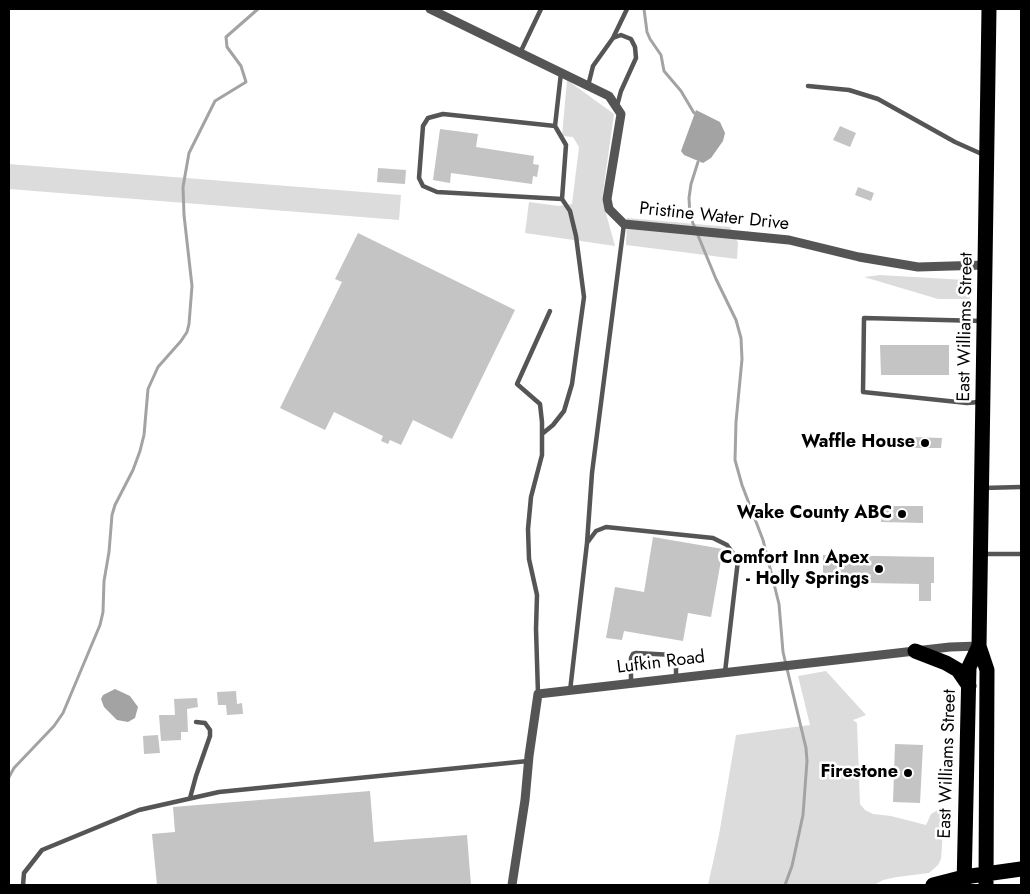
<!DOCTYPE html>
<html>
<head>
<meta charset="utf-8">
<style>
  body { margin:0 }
  #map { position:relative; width:1030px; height:894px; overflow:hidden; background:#fff; font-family:Jost,sans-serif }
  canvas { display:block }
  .frame { position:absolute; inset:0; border:10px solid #000; pointer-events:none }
</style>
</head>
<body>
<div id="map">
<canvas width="1030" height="894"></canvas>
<div class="frame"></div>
</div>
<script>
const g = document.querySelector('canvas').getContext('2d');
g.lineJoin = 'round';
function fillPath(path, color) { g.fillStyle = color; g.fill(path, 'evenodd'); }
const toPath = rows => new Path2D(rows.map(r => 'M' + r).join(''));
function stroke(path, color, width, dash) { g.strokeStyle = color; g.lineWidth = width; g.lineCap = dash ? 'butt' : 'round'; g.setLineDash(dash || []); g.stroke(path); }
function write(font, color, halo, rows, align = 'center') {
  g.font = font + ' Jost,sans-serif'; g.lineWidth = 5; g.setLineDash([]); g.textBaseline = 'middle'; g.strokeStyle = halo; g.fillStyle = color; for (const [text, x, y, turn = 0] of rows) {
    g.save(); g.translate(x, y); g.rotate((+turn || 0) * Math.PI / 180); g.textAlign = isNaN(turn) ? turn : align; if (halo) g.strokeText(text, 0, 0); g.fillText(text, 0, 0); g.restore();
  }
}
const green = toPath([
  [567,80,614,114,602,199,615,246,525,233,529,202,559,206,572,204,579,147,573,137,562,136],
  [9,164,401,195,399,220,9,189],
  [627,218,730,227,738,243,737,259,626,245],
  [880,275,965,280,970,299,938,299,864,277],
  [826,671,866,715,853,720,857,723,860,804,865,810,873,814,891,816,926,825,931,814,938,810,943,816,942,846,941,859,938,865,929,873,897,877,883,880,874,885,708,885,719,835,736,735,810,725,798,676]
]);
const water = toPath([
  [696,110,720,122,725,133,723,141,711,158,703,163,684,155,681,151],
  [115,689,130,696,138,707,135,718,128,722,117,720,104,707,101,699,103,695]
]);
const stream = toPath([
  [644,9,647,32,650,39,661,55,664,71,681,91,694,113],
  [698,162,691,184,689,198,690,216,716,279,736,320,741,338,742,359,736,422,735,460,742,485,763,540,779,604,783,652,806,748,807,761,803,815,792,866,785,885],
  [9,777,14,768,54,726,63,713,100,625,103,612,104,581,109,552,112,515,115,505,133,470,140,451,144,435,148,389,158,367,181,341,187,332,189,324,192,286,184,215,183,187,189,153,215,101,246,82,241,66,227,47,226,37,258,9]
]);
const building = toPath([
  [840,126,856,133,850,147,833,140],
  [440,129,478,134,476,147,534,156,533,164,539,165,537,177,533,176,532,184,451,173,450,183,433,180],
  [378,168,406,170,405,184,377,182],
  [858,187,874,193,871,201,855,195],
  [358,233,515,310,452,439,413,420,401,445,390,440,388,444,381,441,383,436,334,412,325,430,280,408,342,282,335,279],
  [880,345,949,345,949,375,881,375],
  [909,437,942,438,941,448,909,448],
  [882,506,923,506,923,523,881,522],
  [653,537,723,549,711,617,688,613,683,641,624,631,622,640,606,638,615,587,644,592],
  [823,555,934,557,934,583,931,583,931,601,919,601,919,584,823,582],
  [236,691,237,704,242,703,243,714,227,715,226,705,218,705,217,692],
  [197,698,198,707,187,709,188,732,181,732,181,740,161,741,159,715,175,715,174,699],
  [158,735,160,753,144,754,143,736],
  [895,744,923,745,920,803,893,802],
  [370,791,374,842,467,835,471,885,157,885,152,834,175,832,173,807]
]);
const lane = toPath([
  [613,38,627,9],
  [520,53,541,9],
  [588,86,593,66,613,38,621,35,631,39,635,47,636,58,621,91,617,106],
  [808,86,849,90,878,99,955,142,984,155],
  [555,126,443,114,428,118,423,126,419,178,423,186,437,192,562,199],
  [979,402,967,403,863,392,864,318,982,321],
  [542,434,553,425,564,411,572,384,584,297,576,236,570,211,562,199,566,145,555,126,561,73],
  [983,488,1021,487],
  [587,543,592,473,624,224],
  [982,554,1021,554],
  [631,683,631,658,633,654,636,653,673,655,676,660,676,678],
  [570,691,587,543,596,531,606,527,713,538,727,545,738,560,725,672],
  [538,694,536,629,537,595,529,559,528,529,531,497,542,455,542,422,540,404,517,384,550,311],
  [190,798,196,776,210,736,210,730,205,723,196,722],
  [23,885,24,873,42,850,139,810,219,792,528,761]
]);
const street = toPath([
  [430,9,609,96,621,114,607,199,609,209,624,224,789,240,859,257,918,267,985,265],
  [512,885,525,800,529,756,538,694,950,647,979,646]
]);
const highway = toPath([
  [915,651,946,663,958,670,969,686],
  [933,885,964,877,1021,869],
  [964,885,969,667,979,646],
  [986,885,987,670,979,646,989,9]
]);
const markers = [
  [925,443,5,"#000"],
  [902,514,5,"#000"],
  [879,569,5,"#000"],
  [908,773,5,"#000"]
];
const streetNames = [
  ["Pristine Water Drive",714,217,6],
  ["East Williams Street",966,327,-89],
  ["Lufkin Road",661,663,-7],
  ["East Williams Street",948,764,-88]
];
const poiNames = [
  ["Waffle House",915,443],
  ["Wake County ABC",892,514],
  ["Comfort Inn Apex",869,559],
  ["- Holly Springs",869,580],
  ["Firestone",898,773]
];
fillPath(green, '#dcdcdc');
fillPath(water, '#a3a3a3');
stroke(stream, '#a3a3a3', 3);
fillPath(building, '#c4c4c4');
stroke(lane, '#555', 4.5);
stroke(street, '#555', 9);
stroke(highway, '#000', 15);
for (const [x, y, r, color] of markers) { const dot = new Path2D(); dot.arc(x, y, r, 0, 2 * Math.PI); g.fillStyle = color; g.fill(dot); stroke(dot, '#fff', 2); }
write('18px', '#000', '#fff', streetNames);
write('bold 18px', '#000', '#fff', poiNames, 'right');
</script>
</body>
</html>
